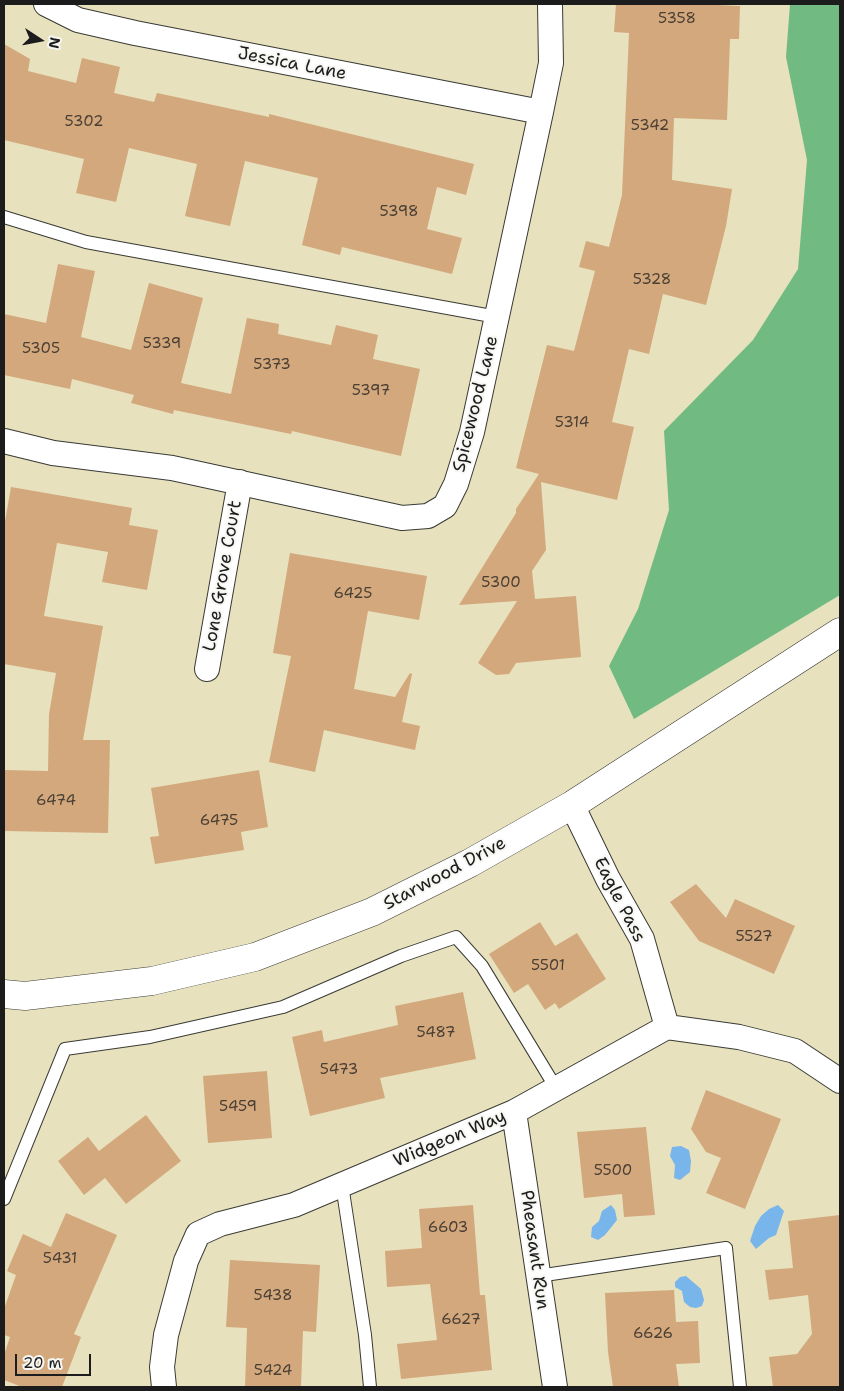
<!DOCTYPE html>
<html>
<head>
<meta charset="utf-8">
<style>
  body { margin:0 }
  #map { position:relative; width:844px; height:1391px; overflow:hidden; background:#e7e1be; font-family:"Shantell Sans",sans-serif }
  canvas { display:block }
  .frame { position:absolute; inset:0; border:5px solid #1c1c1c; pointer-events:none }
  .north { position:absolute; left:15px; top:15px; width:50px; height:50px; -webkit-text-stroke:4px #f6f6f2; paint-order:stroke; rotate:101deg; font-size:14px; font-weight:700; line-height:20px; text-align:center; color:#1c1c1c }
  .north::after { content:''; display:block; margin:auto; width:18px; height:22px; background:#1c1c1c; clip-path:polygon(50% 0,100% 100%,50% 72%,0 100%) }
  .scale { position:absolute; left:15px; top:1354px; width:76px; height:22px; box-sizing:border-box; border:2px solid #1c1c1c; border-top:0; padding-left:6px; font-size:15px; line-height:18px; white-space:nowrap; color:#1c1c1c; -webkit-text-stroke:4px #f6f6f2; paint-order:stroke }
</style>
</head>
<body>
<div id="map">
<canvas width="844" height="1391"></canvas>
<div class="frame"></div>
<div class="north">N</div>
<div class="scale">20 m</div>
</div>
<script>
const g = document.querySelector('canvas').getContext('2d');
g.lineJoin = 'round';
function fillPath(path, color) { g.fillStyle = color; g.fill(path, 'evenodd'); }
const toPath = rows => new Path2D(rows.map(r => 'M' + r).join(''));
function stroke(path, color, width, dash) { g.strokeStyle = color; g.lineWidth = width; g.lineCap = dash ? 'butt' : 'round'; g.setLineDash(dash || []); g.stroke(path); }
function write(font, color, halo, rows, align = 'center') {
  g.font = font + ' "Shantell Sans",sans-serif'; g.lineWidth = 4; g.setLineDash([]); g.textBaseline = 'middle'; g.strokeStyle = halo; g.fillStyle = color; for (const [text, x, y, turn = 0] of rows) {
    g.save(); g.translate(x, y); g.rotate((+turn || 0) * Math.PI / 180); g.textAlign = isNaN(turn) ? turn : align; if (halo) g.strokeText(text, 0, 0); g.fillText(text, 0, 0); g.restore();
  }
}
const forest = toPath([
  [790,4,840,4,840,595,634,719,609,666,638,609,669,510,664,431,753,340,798,269,807,160,786,57]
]);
const water = toPath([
  [681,1146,689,1150,691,1161,690,1172,680,1180,674,1178,675,1165,670,1156,672,1147],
  [611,1205,615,1210,617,1220,605,1235,598,1240,591,1237,592,1227,599,1221,602,1211],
  [778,1205,784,1211,776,1235,769,1238,756,1249,750,1241,755,1226,761,1216,769,1209],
  [686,1276,701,1289,704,1300,702,1306,696,1308,690,1307,684,1302,682,1291,675,1287,675,1282,680,1277]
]);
const building = toPath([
  [616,4,693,4,740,6,739,39,730,39,727,120,674,118,672,180,732,189,726,226,706,305,663,294,649,354,629,349,612,422,634,427,617,500,541,482,546,550,532,571,535,599,576,596,581,657,516,663,509,674,496,675,478,663,517,601,459,605,516,513,516,509,539,474,516,468,547,345,574,351,595,271,579,267,586,241,609,247,622,195,629,33,614,32],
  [4,44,30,59,28,71,76,83,82,58,120,67,114,93,154,102,157,93,269,117,269,114,474,164,466,195,437,187,427,229,462,238,452,274,342,247,340,255,302,245,318,178,245,161,230,226,185,216,197,164,129,148,116,202,76,193,84,159,4,140],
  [58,264,95,271,81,337,131,350,149,283,203,298,181,383,231,394,247,318,279,324,278,334,331,345,336,325,378,335,373,359,420,369,401,456,292,431,291,434,174,410,173,414,131,403,134,395,72,379,70,389,4,375,4,314,46,323],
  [11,487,132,508,129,525,158,530,147,590,102,582,108,552,57,543,44,616,103,626,83,740,110,740,108,833,4,831,4,770,48,771,49,714,56,673,4,664,4,527],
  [290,553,427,576,419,620,368,611,354,689,395,697,410,673,412,674,402,722,420,726,415,750,324,730,315,772,269,762,291,656,273,653],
  [259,770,268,827,241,832,244,850,155,864,150,837,159,836,151,788],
  [696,884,726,918,735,899,795,926,774,974,699,941,670,902],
  [540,922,555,946,577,933,606,979,559,1009,555,1003,545,1010,528,984,514,993,489,954],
  [463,992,476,1059,380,1078,385,1098,310,1116,292,1037,322,1030,324,1042,398,1025,395,1006],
  [267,1071,272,1138,208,1143,203,1076],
  [706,1090,781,1119,745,1209,706,1193,721,1158,706,1152,691,1129],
  [146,1115,181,1161,126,1204,105,1178,84,1195,58,1161,88,1137,99,1151],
  [646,1127,655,1215,624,1217,622,1194,584,1198,577,1132],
  [473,1205,480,1295,485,1295,492,1370,401,1379,397,1344,437,1340,430,1284,387,1287,385,1251,422,1248,419,1209],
  [66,1213,117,1235,74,1334,81,1337,62,1387,22,1387,4,1380,4,1355,10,1337,4,1335,4,1309,16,1275,7,1271,23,1234,51,1247],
  [840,1215,840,1387,773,1387,769,1357,797,1354,812,1334,808,1295,769,1300,765,1270,793,1268,788,1221],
  [230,1260,320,1265,316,1332,303,1331,301,1387,245,1387,247,1328,226,1327],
  [674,1290,676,1322,698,1321,700,1363,676,1364,679,1387,613,1387,608,1352,605,1293]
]);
const lane = toPath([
  [4,217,86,242,497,317],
  [342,1185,365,1335,370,1387],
  [4,1199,65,1049,150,1037,283,1007,401,956,456,937,482,966,556,1088],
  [538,1276,726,1248,740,1387]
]);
const street = toPath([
  [46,4,78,20,135,33,541,112],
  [4,441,53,453,172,468,402,518,428,516,445,506,456,484,472,432,541,112,551,63,550,4],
  [207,669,240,482],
  [572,805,608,879,642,939,667,1027],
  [514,1112,555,1387],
  [164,1387,162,1367,166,1335,186,1261,198,1234,220,1224,294,1205,514,1112,667,1027,739,1037,795,1051,840,1081]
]);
const secondary = toPath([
  [4,994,25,996,152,981,255,957,372,912,470,863,572,805,840,632]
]);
const numberNames = [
  ["5358",677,19],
  ["5302",84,122],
  ["5342",650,126],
  ["5398",399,212],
  ["5328",652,280],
  ["5339",162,344],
  ["5305",41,349],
  ["5373",272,365],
  ["5397",371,391],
  ["5314",572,423],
  ["5300",501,583],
  ["6425",353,594],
  ["6474",56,801],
  ["6475",219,821],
  ["5527",754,937],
  ["5501",548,966],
  ["5487",436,1033],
  ["5473",339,1070],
  ["5459",238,1107],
  ["5500",613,1171],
  ["6603",448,1228],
  ["5431",60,1259],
  ["5438",273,1296],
  ["6627",461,1320],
  ["6626",653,1334],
  ["5424",273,1371]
];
const streetNames = [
  ["Jessica Lane",292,64,11],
  ["Spicewood Lane",476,404,-76],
  ["Lone Grove Court",223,576,-80],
  ["Starwood Drive",445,874,-28],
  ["Eagle Pass",619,900,63],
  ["Widgeon Way",450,1139,-23],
  ["Pheasant Run",534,1250,82]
];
fillPath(forest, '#71bb82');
fillPath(water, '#78b5ea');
fillPath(building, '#d3a87c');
stroke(lane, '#3a3a34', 14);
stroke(street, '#3a3a34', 26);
stroke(secondary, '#3a3a34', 29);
stroke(lane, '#fff', 12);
stroke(street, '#fff', 24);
stroke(secondary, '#fff', 28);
write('15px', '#4a3f34', null, numberNames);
write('18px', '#1c1c1c', '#f6f6f2', streetNames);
</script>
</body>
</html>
